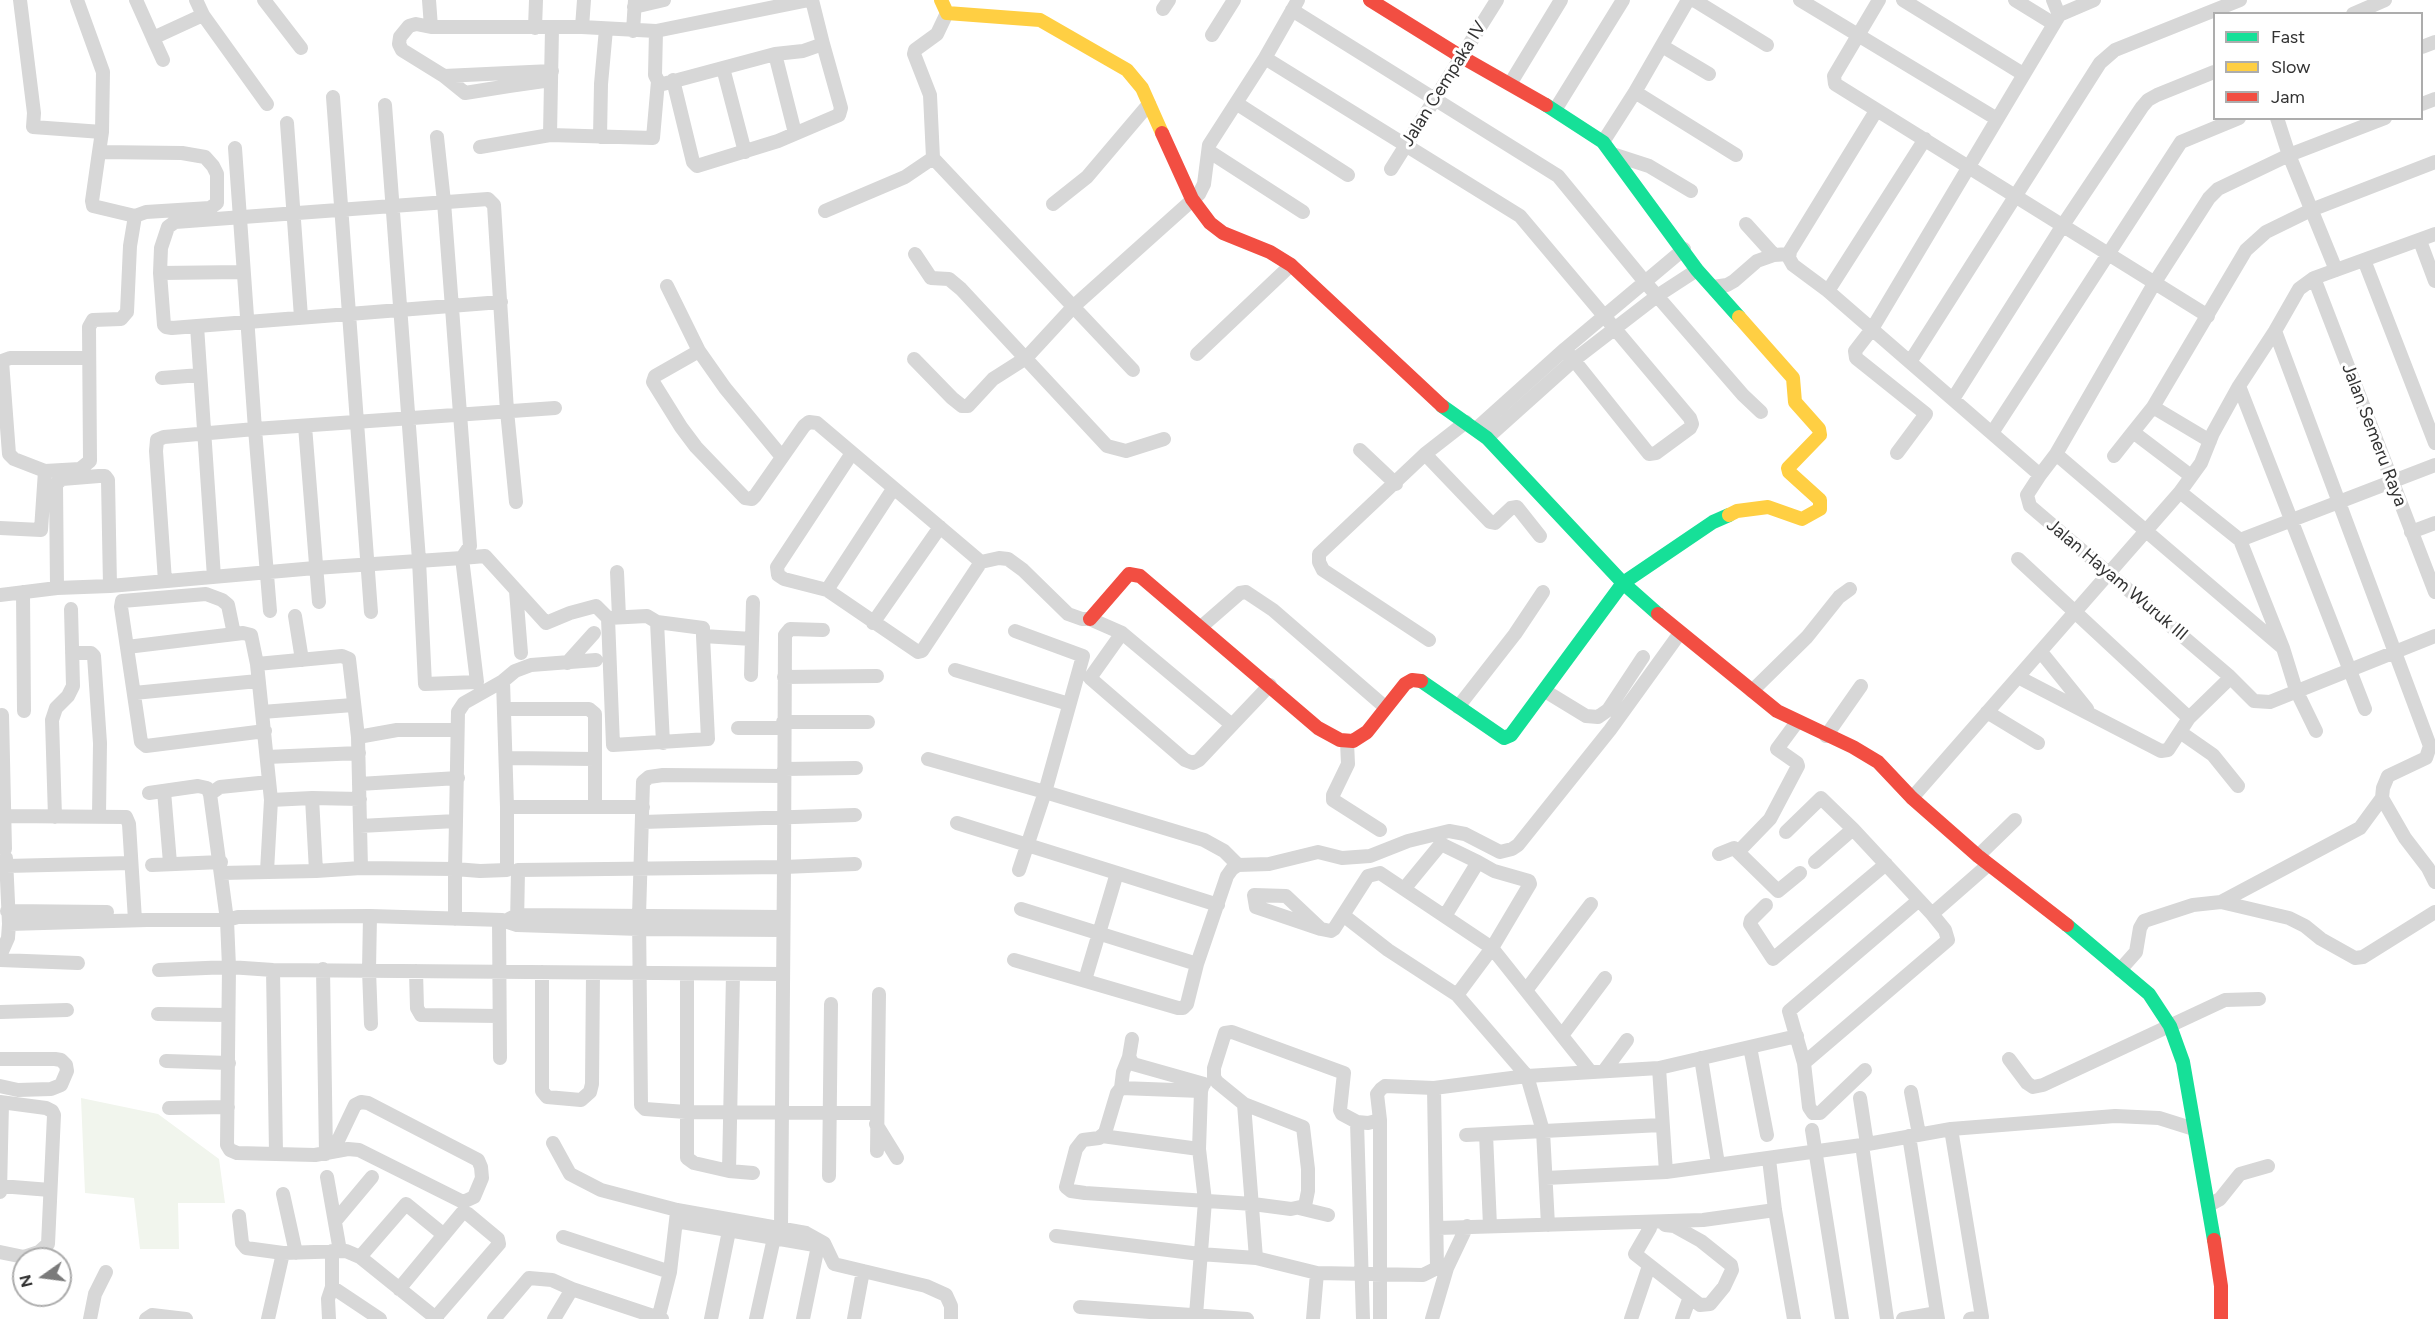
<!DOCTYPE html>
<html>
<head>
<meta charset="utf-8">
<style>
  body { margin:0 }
  #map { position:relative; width:2435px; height:1319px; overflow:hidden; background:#fff; font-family:Figtree,sans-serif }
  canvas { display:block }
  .legend { position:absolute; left:2213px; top:12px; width:210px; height:108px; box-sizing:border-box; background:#fff; border:2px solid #adadad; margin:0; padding:8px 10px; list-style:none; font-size:18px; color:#333 }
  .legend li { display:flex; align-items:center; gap:12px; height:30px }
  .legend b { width:30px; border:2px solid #adadad }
  .north { position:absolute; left:12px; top:1247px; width:60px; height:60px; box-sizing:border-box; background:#fff; border:2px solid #adadad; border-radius:50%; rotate:256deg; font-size:16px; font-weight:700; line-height:24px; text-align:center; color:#333 }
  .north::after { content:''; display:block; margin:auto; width:21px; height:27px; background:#7a7a7a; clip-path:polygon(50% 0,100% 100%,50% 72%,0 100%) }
</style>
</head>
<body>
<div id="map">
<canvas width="2435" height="1319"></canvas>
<ul class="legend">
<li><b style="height:8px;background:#16e098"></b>Fast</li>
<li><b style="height:8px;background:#ffcf43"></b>Slow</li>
<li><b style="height:8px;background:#f24e42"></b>Jam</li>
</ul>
<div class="north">N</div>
</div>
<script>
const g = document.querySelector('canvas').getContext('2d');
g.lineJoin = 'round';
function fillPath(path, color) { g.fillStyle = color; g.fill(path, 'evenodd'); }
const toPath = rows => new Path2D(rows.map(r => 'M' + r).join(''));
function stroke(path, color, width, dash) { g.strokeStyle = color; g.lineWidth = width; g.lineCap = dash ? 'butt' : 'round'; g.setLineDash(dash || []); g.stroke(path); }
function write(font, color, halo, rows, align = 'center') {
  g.font = font + ' Figtree,sans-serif'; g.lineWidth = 6; g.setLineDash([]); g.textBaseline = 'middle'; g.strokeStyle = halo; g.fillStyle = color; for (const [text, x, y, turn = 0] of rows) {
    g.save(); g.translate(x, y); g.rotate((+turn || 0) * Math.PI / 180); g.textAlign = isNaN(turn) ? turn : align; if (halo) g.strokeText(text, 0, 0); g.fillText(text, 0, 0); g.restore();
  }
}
const green = toPath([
  [81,1098,158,1114,219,1159,225,1203,178,1203,179,1249,140,1249,134,1198,85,1193]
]);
const street = toPath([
  [20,0,34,113,33,127,102,132],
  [136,0,153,38,203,15],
  [196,0,203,15,267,104],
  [264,0,301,48],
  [429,0,431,27],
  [1694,0,1767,45],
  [1800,0,1997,119],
  [1879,0,1834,76,1835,84,2208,316],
  [1903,0,2023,74],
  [2015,0,2054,24],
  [634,7,664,0],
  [1163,9,1169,0],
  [1292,10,1558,176,1645,282,1743,395,1761,412],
  [2353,14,2385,0],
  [2059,15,2094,0],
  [582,27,584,0],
  [535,28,536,0],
  [633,31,635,0],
  [656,31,809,0],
  [1212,35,1234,0],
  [153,38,163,60],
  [1662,46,1709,74],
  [2422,47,2435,42],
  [775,54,795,133],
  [1265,58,1520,216,1690,418,1692,424,1690,428,1656,453,1649,454,1565,349],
  [723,68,745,152],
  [508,73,552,71],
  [444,76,508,73,509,86,465,93,444,76,402,50,399,44,400,37,409,26,416,24,431,27,582,27,656,31,655,75,658,81,663,84,775,54,803,51,823,44,812,0],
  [673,80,693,162,697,166,778,141,839,115,841,108,823,44],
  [1510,84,1561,0],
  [509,86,551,80],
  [1635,92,1736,155],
  [333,97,371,612],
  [1236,103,1348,175],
  [2422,104,2435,99],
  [385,105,419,560,425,684,477,682,462,558,485,556,546,623,570,613,596,606,608,618,647,616,657,622,703,628,703,636,752,639,751,675],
  [1555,110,1623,0],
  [1876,111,1790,251,1789,258,1793,265,1828,291,2040,475,2056,454,2155,282,2209,198,2218,189,2289,155,2385,118],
  [2277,118,2289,155,2336,270],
  [287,123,301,317],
  [550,135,552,28],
  [600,137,601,84,606,29],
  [1603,142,1635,92,1688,0],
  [480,147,550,135,653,138,658,81],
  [99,152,92,201,93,206,135,216],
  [1210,152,1303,212],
  [1612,154,1649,166,1691,191],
  [933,158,1133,370],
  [1391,169,1497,0],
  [1053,204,1087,177,1149,104],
  [825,211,905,177,933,158,930,95,914,54,915,50,937,34,947,13],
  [1746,224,1774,255],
  [2420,241,2435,281],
  [915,254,931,278,949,279,961,289,1107,446,1126,451,1164,439],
  [2364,260,2435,443],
  [160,273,243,272],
  [2314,278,2435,592],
  [667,286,699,351,655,376,653,382,681,427,696,447,745,498,752,499,755,496,804,426,809,422,817,423,981,562,999,558,1008,559,1023,570,1068,614,1082,619,1090,619,1122,633,1232,725,1199,760,1193,763,1185,760,1090,678,1122,633],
  [1713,287,1727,285,1734,281,1757,261,1774,255,1789,254],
  [1828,291,1925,139],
  [197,326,172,328,166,327,164,325,160,273,161,248,168,227,175,222,488,199,494,205,507,411,516,502],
  [699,351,725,388,782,457],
  [1197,354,1291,265],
  [914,359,952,398,962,406,968,406,993,379,1026,358,1074,306,1199,194,1204,184,1209,145,1265,58,1298,0],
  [1910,362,2100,63,2115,50,2240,0],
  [162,378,200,375],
  [2239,386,2365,709],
  [1953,399,2063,225,2142,107,2148,100,2157,95,2214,72],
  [2153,407,2210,441],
  [305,426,319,602],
  [1476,429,1565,349,1684,249],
  [1992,433,2181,142,2239,118],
  [1487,438,1574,360,1657,296,1697,270],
  [1360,450,1396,484],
  [1897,453,1926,414,1856,358,1855,351,1872,329,2057,19,2059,15,2053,0],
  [1425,454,1490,522,1495,523,1511,508,1517,507,1540,536],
  [2056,454,2283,648],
  [2114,456,2133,432],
  [45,471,14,459,9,454,2,361,10,358,89,358],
  [2040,475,2027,495,2030,506,2228,675,2254,701,2270,702,2435,636],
  [2191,476,2133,432,2153,407,2246,250,2266,232,2311,210,2435,162],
  [893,489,827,590,918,652,922,651,981,562],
  [2180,492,2240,540,2283,648,2296,690,2316,731],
  [0,528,41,530,45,471,80,469,90,461,89,327,93,320,121,319,127,312,130,246,135,216,146,212,210,208,217,203,217,174,213,166,205,157,182,153,99,152,102,132,103,72,77,0],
  [2411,532,2435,523],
  [2240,540,2435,465],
  [617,572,619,617],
  [214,577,197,326,501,302],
  [165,581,156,451,157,440,164,437,255,429,235,148],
  [57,588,56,484,62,479,99,476,105,476,108,480,110,586],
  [827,590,784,579,778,575,777,567,852,453],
  [516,591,521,653],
  [23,592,24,711],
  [0,595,57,588,110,586,315,568,462,558,470,546,444,202,437,137],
  [270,611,255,429,555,408],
  [295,616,302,660],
  [608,618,613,745,708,739,703,636],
  [657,622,663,743],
  [873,623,940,527],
  [1201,627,1240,593,1246,592,1273,610,1385,707],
  [1015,631,1083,656,1045,792,1019,870],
  [234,634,228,605,222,600,206,594,122,601,121,607,141,742,146,746,265,731],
  [752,639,753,602],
  [1429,640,1323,570,1319,562,1319,554,1425,454,1466,422],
  [127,647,243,633,251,635,257,664,271,800,312,798,316,871,361,868],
  [2041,652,2087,709],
  [72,653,91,653,94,656,100,743,99,815],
  [596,660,531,665,515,671,503,681,507,807,643,807],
  [567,663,594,633],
  [257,664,342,656,349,659,358,737,360,826],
  [955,670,1069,704],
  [784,677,877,676],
  [2018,677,2161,751,2168,750,2189,718,2018,559],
  [1545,691,1586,716,1598,717,1608,710,1643,657],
  [1752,691,1807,637,1839,597,1850,589],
  [134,693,258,681],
  [1458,707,1515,634,1543,592],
  [504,709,589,709,595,714,595,759,506,758],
  [262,712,353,705],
  [1987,712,2038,743],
  [2,715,5,849],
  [2189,718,2230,678],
  [783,722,868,722],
  [1232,725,1270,685],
  [738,728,783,728],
  [2180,732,2213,755,2238,786],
  [1826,736,1861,686],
  [358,737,397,730,457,730],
  [1347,742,1348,764,1333,795,1333,800,1380,830],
  [267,757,359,753],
  [928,759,1045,792,1204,840,1224,851,1238,865],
  [784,769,856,768],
  [784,776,663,775,649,777,643,782,639,916,641,1105,645,1109,686,1112,876,1113],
  [359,784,458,778],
  [164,791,170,863],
  [149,793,198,786,207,788,210,794,227,920,229,967,227,1145,230,1150,237,1153,315,1155,348,1149,359,1150,463,1202,474,1197,482,1178,481,1167,478,1160,368,1103,361,1102,355,1105,333,1151],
  [210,794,220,787,269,782],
  [312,798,360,799],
  [1912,798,2180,492,2201,463,2213,433,2239,386,2275,331,2299,289,2314,278,2435,234],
  [2382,798,2405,838,2428,868,2435,882],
  [595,807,595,759],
  [5,816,126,817,129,824,135,920],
  [55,817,52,720,56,708,68,696,73,686,71,609],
  [456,821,458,712,464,703,503,681],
  [643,822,855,815],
  [957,823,1117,873],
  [1786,832,1821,798,1853,829,1932,914,1988,865],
  [1739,851,1770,819,1798,766,1797,763,1777,749,1797,722],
  [1719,854,1734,848,1778,891,1800,873],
  [1978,856,2015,820],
  [1815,862,1853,829],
  [152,865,221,862],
  [6,866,131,863],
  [267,871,271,800],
  [221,873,316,871],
  [1404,889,1441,844,1478,862,1445,916],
  [1919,900,1789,1011,1804,1063,1948,940,1945,930,1932,914],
  [2221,902,2360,828,2382,798,2383,788,2388,776,2426,758,2430,746,2275,331],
  [1766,905,1751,920,1750,924,1773,959,1886,864],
  [1021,909,1197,964],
  [7,911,107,912],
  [1343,915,1388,950,1457,995,1527,1076,1543,1131,1548,1225],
  [370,916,369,970,371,1024],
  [455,919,455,869,456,821,360,826,361,868,455,869,480,871,507,870,507,807],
  [509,919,517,915,783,917],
  [499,920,500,1058],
  [9,924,147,920,227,920,238,917,370,916,502,920,517,925,640,929,783,930],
  [517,925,518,870,784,867,785,635,790,629,823,630],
  [1321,929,1286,896,1254,895,1256,907,1321,929,1331,931,1334,929,1368,876,1380,873,1492,948,1590,1071],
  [0,956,8,938,9,924,6,858],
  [0,960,78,963],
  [1014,960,1178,1008,1183,1008,1187,1004,1197,964,1227,876,1232,869,1238,865,1269,864,1318,852,1342,858,1370,856,1408,841,1449,831,1465,834,1500,852,1512,849,1518,845,1610,730,1680,633],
  [323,969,326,1154],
  [159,970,229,967,273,970,783,974],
  [273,970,276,1153],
  [2120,970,2136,952,2140,928,2144,921,2193,905,2221,902,2289,918,2305,926,2321,939,2355,958,2363,957,2435,912],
  [416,971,417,1008,421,1015,499,1016],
  [542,972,542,1091,547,1097,581,1100,590,1092,592,1084,593,973],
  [687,974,687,1158,694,1163,729,1171,753,1173],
  [1085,980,1117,873,1218,905],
  [1527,989,1591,904],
  [1457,995,1492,948,1530,884,1529,881,1494,871,1478,862],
  [0,1012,67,1010],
  [158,1014,228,1015],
  [1563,1034,1605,978],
  [1132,1039,1129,1057,1133,1064,1204,1084],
  [1750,1047,1767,1135],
  [1701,1058,1718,1164],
  [0,1059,55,1059,61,1060,66,1065,67,1071,61,1085,51,1089,18,1090,0,1086],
  [2009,1059,2027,1083,2033,1087,2043,1085,2225,1000,2259,999],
  [166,1061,229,1063],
  [1804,1063,1809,1107,1813,1113,1820,1113,1865,1070],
  [1659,1068,1666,1172],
  [1604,1071,1627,1040],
  [1121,1088,1123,1072,1129,1057],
  [1201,1091,1121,1088,1117,1093,1105,1133,1099,1138,1083,1140,1076,1149,1066,1187,1071,1191,1085,1193,1253,1204,1291,1209,1305,1206,1308,1191,1308,1169,1303,1127,1244,1104],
  [1911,1092,1919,1134],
  [1860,1098,1867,1144],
  [0,1102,46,1108,52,1111,54,1115,48,1244,39,1252,24,1257,0,1252],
  [169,1108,228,1107],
  [1357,1122,1363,1319],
  [876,1124,897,1158],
  [1951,1129,1982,1317,1970,1319],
  [1812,1130,1842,1319],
  [1486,1134,1490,1226],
  [1466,1135,1661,1125],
  [1102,1136,1199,1149],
  [1909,1136,1937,1313],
  [553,1143,570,1174,601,1190,677,1210,806,1233,824,1243,834,1264,926,1286,946,1295,951,1306,951,1319],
  [1862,1145,1887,1319],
  [877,1151,879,994],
  [1769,1159,1775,1210,1794,1319],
  [729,1171,733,974],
  [829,1176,831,1004],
  [327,1177,340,1251],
  [1546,1178,1666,1172,1862,1145,1951,1129,2115,1116,2159,1118,2194,1129],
  [0,1186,50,1190],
  [0,1192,2,1103],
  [283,1194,296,1253],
  [2209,1205,2220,1199,2240,1174,2268,1166],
  [1299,1208,1328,1215],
  [239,1216,242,1243,246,1248,283,1253],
  [336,1220,372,1177],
  [676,1221,826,1247],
  [1649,1222,1650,1228,1635,1254,1700,1305,1710,1304,1724,1287,1732,1270,1731,1265,1701,1241,1674,1226,1665,1225],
  [1438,1228,1703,1220,1775,1210],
  [781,1229,784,867,855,864],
  [1056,1236,1200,1254,1256,1258,1317,1273],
  [563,1237,670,1272],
  [360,1257,406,1204,444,1235],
  [1256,1258,1244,1104,1217,1082,1214,1077,1214,1068,1225,1033,1232,1032,1344,1073,1340,1110,1342,1114,1357,1122,1368,1123,1380,1120],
  [332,1287,332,1251],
  [399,1289,462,1213,468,1214,498,1239,499,1244,435,1318],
  [572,1289,662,1319],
  [1080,1307,1247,1319],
  [1196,1315,1205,1201,1199,1149,1201,1091,1203,1084],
  [90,1319,95,1294,106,1272],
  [146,1319,152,1315,186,1319],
  [268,1319,283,1253,346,1251,360,1257,437,1319],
  [329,1319,328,1299,332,1287,380,1319],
  [494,1319,529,1278,552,1280,572,1289,554,1319],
  [658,1319,670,1272,677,1212],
  [711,1319,729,1231],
  [756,1319,774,1238],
  [803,1319,818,1246],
  [854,1319,863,1271],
  [1313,1319,1317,1273,1423,1275,1437,1268,1434,1088],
  [1380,1319,1380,1120,1377,1094,1381,1089,1385,1086,1434,1088,1527,1076,1659,1068,1797,1036],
  [1432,1319,1447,1268,1467,1226],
  [1631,1319,1649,1266],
  [1682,1319,1690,1297],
  [1903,1319,1937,1313,1938,1319]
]);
const fast = toPath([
  [1546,105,1603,142,1697,270,1739,317],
  [1442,406,1487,438,1623,583,1658,614],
  [1421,681,1504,738,1511,735,1623,583,1713,522,1729,515],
  [2067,925,2149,994,2170,1026,2183,1062,2214,1240]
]);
const slow = toPath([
  [941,0,947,13,1040,20,1127,70,1142,88,1162,133],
  [1729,515,1737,511,1768,507,1802,519,1820,509,1820,500,1789,472,1788,468,1820,435,1819,429,1795,402,1793,378,1739,317]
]);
const jam = toPath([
  [1370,0,1460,56,1546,105],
  [1162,133,1192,199,1210,223,1223,233,1270,252,1291,265,1442,406],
  [1658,614,1777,711,1853,747,1878,762,1912,798,1978,856,2067,925],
  [1090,619,1129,574,1140,576,1318,728,1340,740,1353,741,1367,732,1405,684,1412,680,1421,681],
  [2214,1240,2221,1286,2221,1319]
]);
const streetNames = [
  ["Jalan Cempaka IV",1444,84,-58],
  ["Jalan Semeru Raya",2374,435,69],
  ["Jalan Hayam Wuruk III",2117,580,40]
];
fillPath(green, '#f1f5ed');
stroke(street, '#d7d7d7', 14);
stroke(fast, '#16e098', 14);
stroke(slow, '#ffcf43', 14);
stroke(jam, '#f24e42', 14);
write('18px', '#333', '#fff', streetNames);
</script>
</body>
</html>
